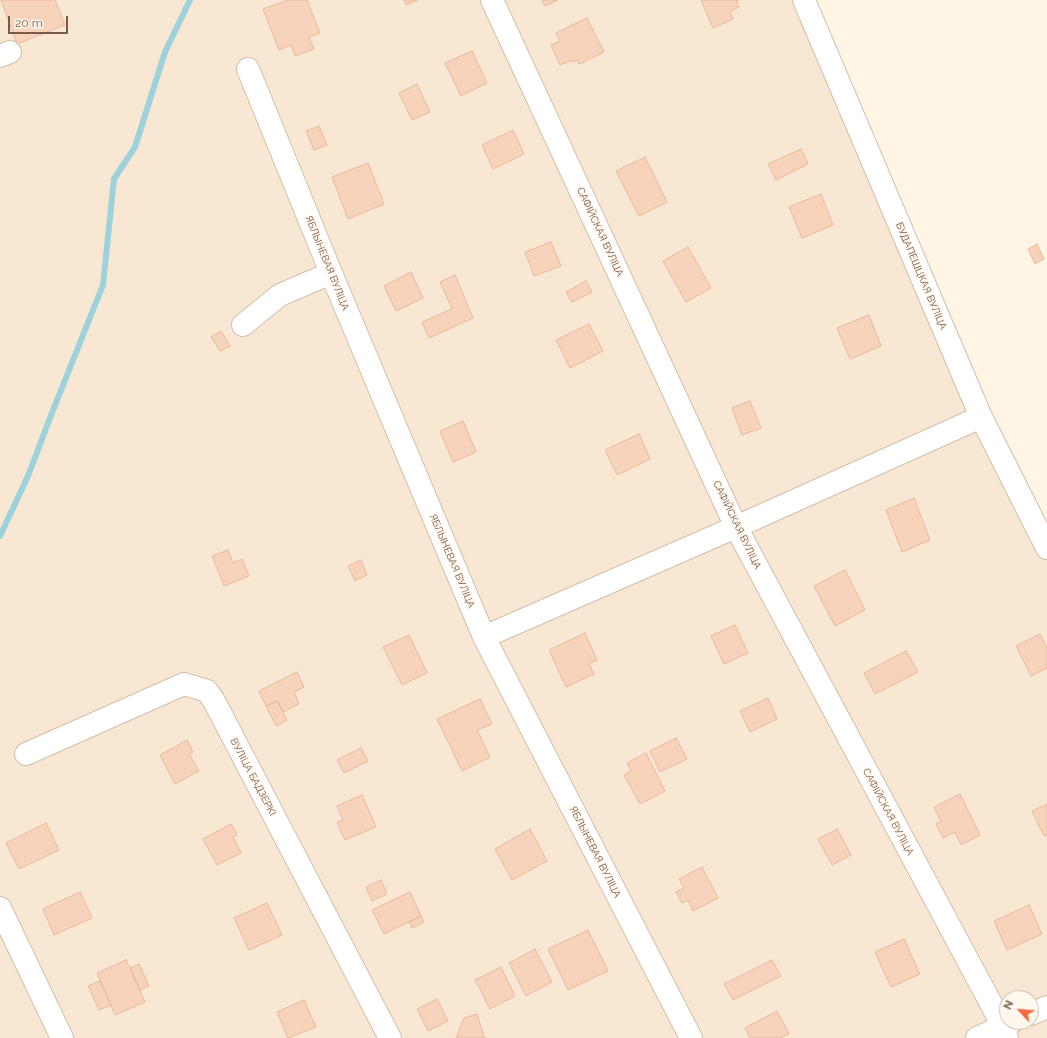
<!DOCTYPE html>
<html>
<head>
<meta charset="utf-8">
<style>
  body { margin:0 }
  #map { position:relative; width:1047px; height:1038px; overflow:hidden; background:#fef5e5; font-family:Raleway,sans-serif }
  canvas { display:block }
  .north { position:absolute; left:999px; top:990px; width:40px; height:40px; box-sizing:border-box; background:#fff8ee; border:1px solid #cab9ab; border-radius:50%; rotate:296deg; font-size:11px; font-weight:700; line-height:16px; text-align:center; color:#7a5a47 }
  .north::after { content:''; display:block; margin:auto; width:14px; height:18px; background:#f36a3f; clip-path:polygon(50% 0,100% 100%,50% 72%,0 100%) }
  .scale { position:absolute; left:8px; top:16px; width:60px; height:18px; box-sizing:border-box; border:2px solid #7a5a47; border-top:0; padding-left:5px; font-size:12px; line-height:14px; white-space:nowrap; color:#7a5a47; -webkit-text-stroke:3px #fff8ee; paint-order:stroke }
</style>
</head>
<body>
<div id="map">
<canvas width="1047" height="1038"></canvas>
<div class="north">N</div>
<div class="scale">20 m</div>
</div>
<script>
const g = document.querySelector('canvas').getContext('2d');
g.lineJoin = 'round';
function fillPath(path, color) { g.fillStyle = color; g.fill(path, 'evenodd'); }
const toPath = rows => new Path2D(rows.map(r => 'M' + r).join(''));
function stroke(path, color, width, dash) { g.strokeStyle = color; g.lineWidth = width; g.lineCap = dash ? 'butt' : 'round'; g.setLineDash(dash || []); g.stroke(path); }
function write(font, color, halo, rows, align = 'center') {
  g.font = font + ' Raleway,sans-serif'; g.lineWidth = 3; g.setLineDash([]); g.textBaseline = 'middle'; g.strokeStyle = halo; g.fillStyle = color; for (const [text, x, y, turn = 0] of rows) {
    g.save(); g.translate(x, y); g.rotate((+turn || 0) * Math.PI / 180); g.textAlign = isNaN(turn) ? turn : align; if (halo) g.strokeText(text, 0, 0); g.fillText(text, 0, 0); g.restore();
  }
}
const residential = toPath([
  [0,0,791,0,1047,529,1047,1038,0,1038],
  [1007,998,1031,998,1031,1022,1007,1022]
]);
const stream = toPath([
  [0,536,28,476,50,418,103,285,114,179,135,147,165,52,190,0]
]);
const building = toPath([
  [1,0,55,0,65,25,17,44,1,0],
  [288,0,307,0,320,33,309,37,314,49,295,56,291,45,279,50,263,9,288,0],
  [404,0,418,0,406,5,404,0],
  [542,0,558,0,545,6,542,0],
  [701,0,739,0,736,1,739,7,730,12,733,19,713,28,701,0],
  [587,18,604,52,579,64,577,60,573,62,572,60,560,65,551,45,560,41,556,33,587,18],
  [472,51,487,83,461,96,445,63,472,51],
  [417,84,430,112,412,120,399,93,417,84],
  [319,126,327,145,314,150,306,131,319,126],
  [513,130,524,154,493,169,482,145,513,130],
  [801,149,808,164,776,180,768,164,801,149],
  [645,157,667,202,639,216,616,171,645,157],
  [368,163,384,204,348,219,332,177,368,163],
  [821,194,833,225,802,238,789,207,821,194],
  [551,242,561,266,534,276,525,252,551,242],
  [1037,244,1044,259,1035,264,1028,249,1037,244],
  [688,247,711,288,686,302,663,261,688,247],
  [411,272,423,298,396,311,384,286,411,272],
  [455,275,473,318,429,338,422,322,452,309,440,282,455,275],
  [586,281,592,292,572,302,566,292,586,281],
  [869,315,881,346,850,359,837,328,869,315],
  [589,324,603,351,570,368,556,340,589,324],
  [221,331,230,346,220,351,211,337,221,331],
  [750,401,761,428,742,435,732,408,750,401],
  [463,421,476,452,453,462,440,431,463,421],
  [639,434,650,459,617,475,605,450,639,434],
  [914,498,930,540,902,552,886,510,914,498],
  [228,550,233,563,242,559,249,576,224,586,212,556,228,550],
  [361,560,367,575,355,581,348,566,361,560],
  [845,570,865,610,835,626,814,586,845,570],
  [735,625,748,653,724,664,711,636,735,625],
  [585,633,597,660,589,664,594,674,566,687,549,650,585,633],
  [1040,634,1047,648,1047,668,1031,676,1016,646,1040,634],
  [409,635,427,673,402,685,383,647,409,635],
  [906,651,918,672,875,694,864,673,906,651],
  [297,672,304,687,294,692,299,704,283,712,277,701,266,706,259,691,297,672],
  [768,698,777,719,750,732,740,711,768,698],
  [480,699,492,724,477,730,490,757,462,771,437,719,480,699],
  [277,701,287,720,276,726,266,706,277,701],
  [676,738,687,759,660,772,650,751,676,738],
  [187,740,193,752,189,754,199,771,175,784,160,755,187,740],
  [361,748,368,761,344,773,337,760,361,748],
  [646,753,665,791,640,804,624,775,631,771,627,763,646,753],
  [960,794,980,835,961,845,955,832,943,838,936,824,941,821,934,807,960,794],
  [362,795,376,827,345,840,337,822,343,820,337,806,362,795],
  [1047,804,1047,835,1044,836,1032,811,1047,804],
  [46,823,59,850,19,869,6,843,46,823],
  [231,824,237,835,233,837,241,853,217,865,203,839,231,824],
  [530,829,547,861,512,880,495,849,530,829],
  [837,829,851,855,832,865,818,839,837,829],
  [702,867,718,898,693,911,688,900,682,903,676,892,684,888,679,879,702,867],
  [381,880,387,894,372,901,366,887,381,880],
  [80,892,92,918,54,935,43,909,80,892],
  [410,892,421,916,384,934,372,910,410,892],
  [267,903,282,935,249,950,234,918,267,903],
  [1029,905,1042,934,1007,950,994,921,1029,905],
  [421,916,424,922,412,928,409,922,421,916],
  [588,930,608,971,568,990,548,949,588,930],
  [904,939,920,974,891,987,875,952,904,939],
  [535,949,552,982,526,996,509,963,535,949],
  [126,960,145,1002,115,1015,97,973,126,960],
  [772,960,781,976,733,1000,724,984,772,960],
  [139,964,149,986,140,990,130,968,139,964],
  [501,967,515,996,490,1009,475,980,501,967],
  [100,981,111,1005,99,1010,88,986,100,981],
  [437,999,448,1021,428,1031,417,1009,437,999],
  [304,1000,316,1027,288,1038,277,1012,304,1000],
  [777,1011,789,1034,780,1038,750,1038,745,1028,777,1011],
  [477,1014,484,1037,486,1038,456,1038,464,1018,477,1014]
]);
const minor = toPath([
  [492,0,736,527,1003,1026,1007,1038],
  [804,0,981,417,1047,548],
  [0,56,10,52],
  [248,69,331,273,484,637,691,1038],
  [243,325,280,295,331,273],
  [484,637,736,527,981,417],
  [26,754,184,684,207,691,214,701,390,1038],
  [0,908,62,1038],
  [1031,1014,1047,1007],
  [977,1038,1012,1022]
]);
const streetNames = [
  ["САФІЙСКАЯ ВУЛІЦА",600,232,65],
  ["ЯБЛЫНЕВАЯ ВУЛІЦА",327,263,68],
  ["БУДАПЕШЦКАЯ ВУЛІЦА",921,276,67],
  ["САФІЙСКАЯ ВУЛІЦА",737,525,64],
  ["ЯБЛЫНЕВАЯ ВУЛІЦА",452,561,67],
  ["ВУЛІЦА БАДЗЕРКІ",253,777,62],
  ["САФІЙСКАЯ ВУЛІЦА",888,812,62],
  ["ЯБЛЫНЕВАЯ ВУЛІЦА",595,852,63]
];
fillPath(residential, '#f7e7d3');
stroke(stream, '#9dd2dd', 6);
fillPath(building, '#f6d3ba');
stroke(building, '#ebb999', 1);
stroke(minor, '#d4beac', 24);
stroke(minor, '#fff', 22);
write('10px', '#7a5a47', '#fff8ee', streetNames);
</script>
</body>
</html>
